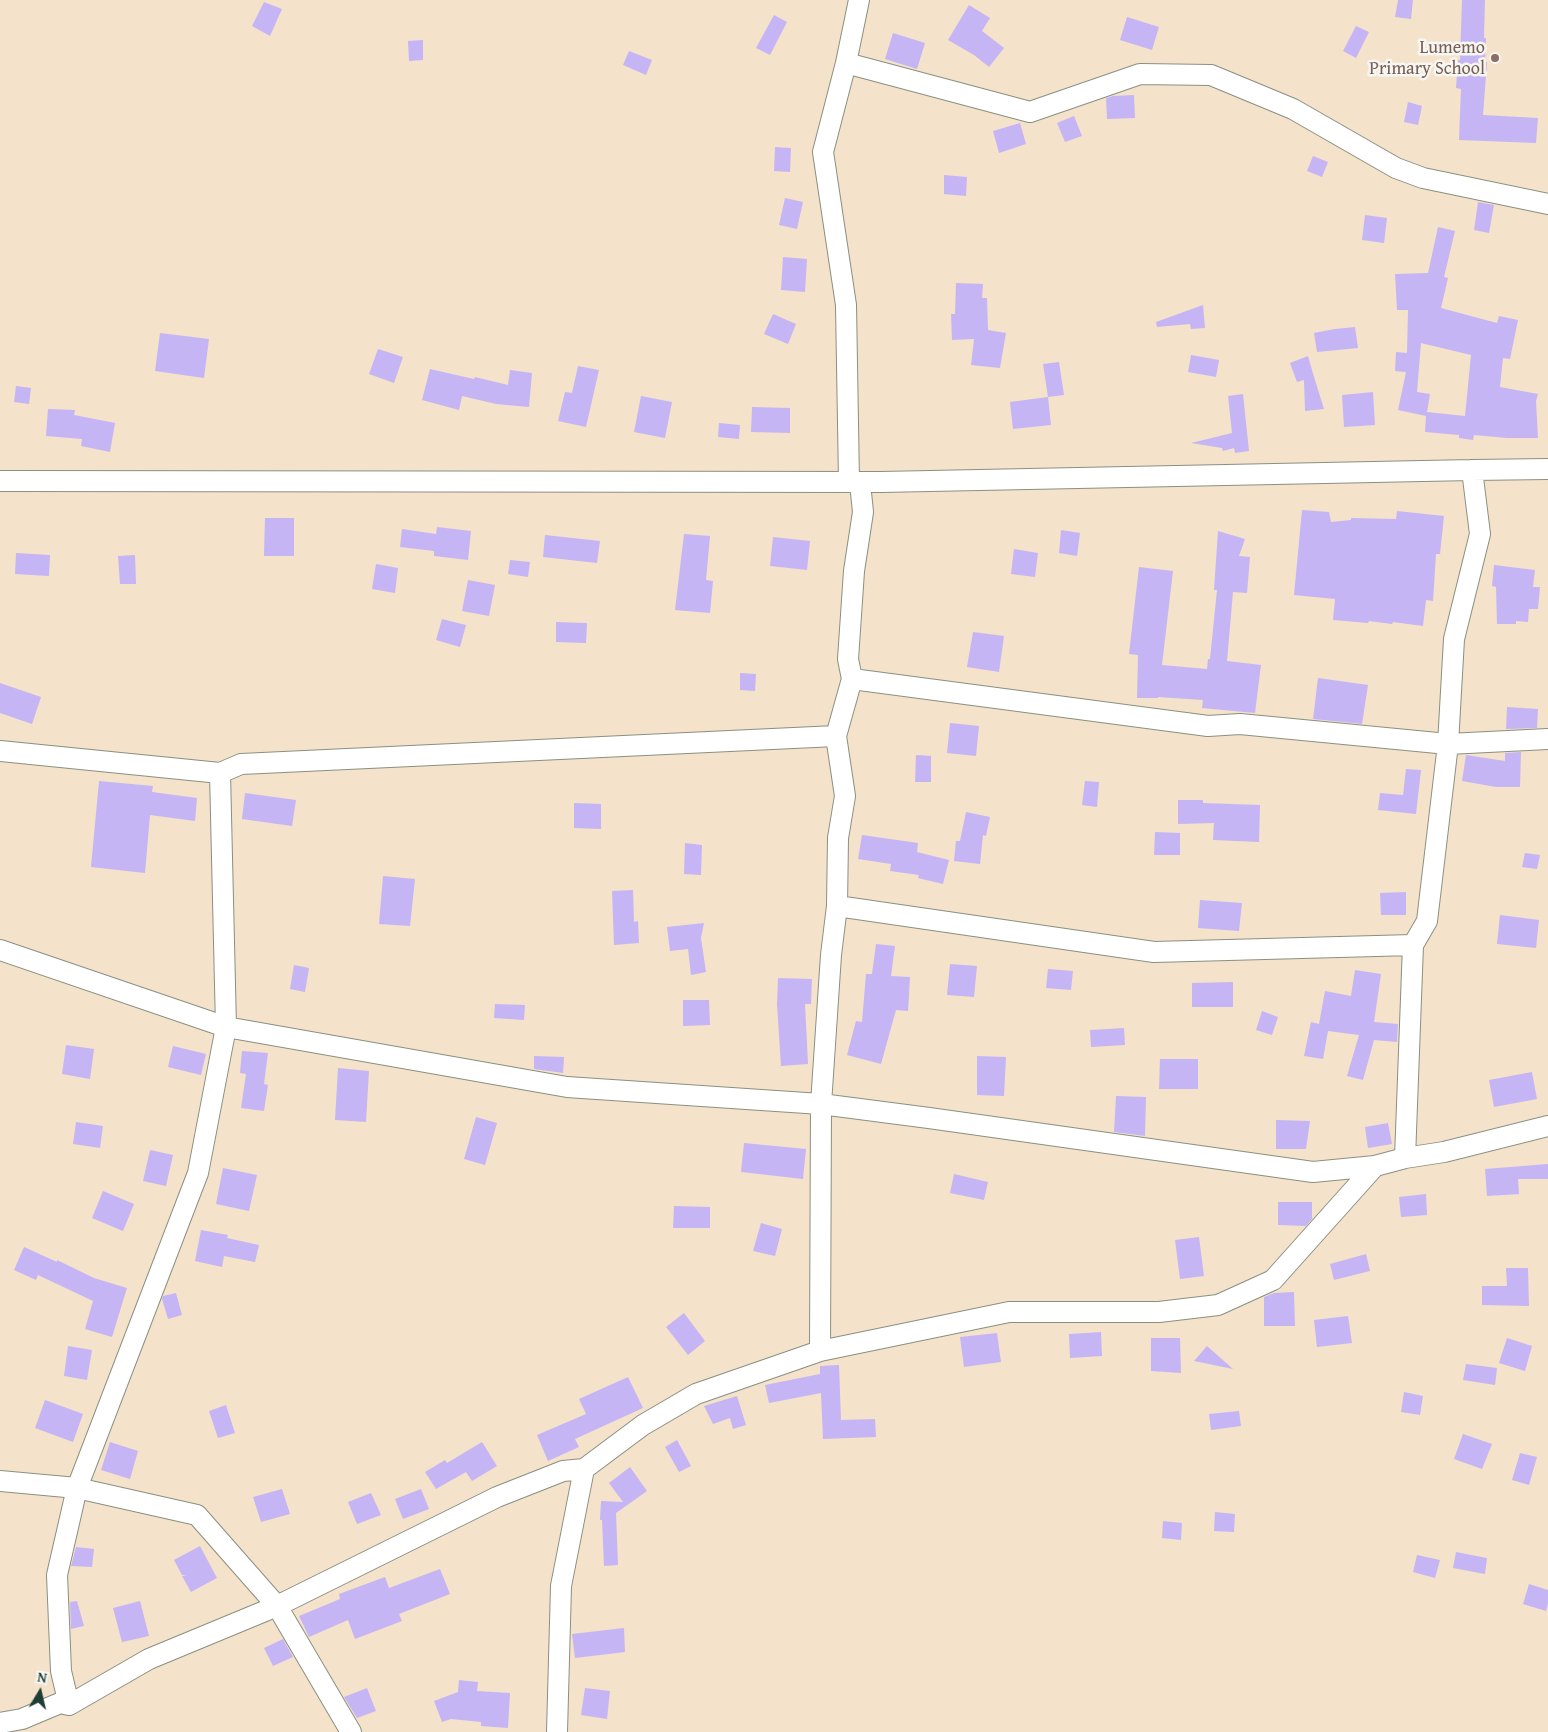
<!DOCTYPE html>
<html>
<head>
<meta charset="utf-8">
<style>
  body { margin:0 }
  #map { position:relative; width:1548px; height:1732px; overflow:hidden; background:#f4e2cb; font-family:"Gentium Book Plus",serif }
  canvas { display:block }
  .north { position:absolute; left:15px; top:1667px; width:50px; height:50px; -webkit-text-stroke:4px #f6f6f2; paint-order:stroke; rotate:9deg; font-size:14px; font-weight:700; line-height:20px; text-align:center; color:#1f3d34 }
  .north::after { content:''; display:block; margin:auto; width:18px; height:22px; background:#1f3d34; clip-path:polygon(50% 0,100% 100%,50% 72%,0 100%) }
</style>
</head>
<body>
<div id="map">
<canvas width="1548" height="1732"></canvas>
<div class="north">N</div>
</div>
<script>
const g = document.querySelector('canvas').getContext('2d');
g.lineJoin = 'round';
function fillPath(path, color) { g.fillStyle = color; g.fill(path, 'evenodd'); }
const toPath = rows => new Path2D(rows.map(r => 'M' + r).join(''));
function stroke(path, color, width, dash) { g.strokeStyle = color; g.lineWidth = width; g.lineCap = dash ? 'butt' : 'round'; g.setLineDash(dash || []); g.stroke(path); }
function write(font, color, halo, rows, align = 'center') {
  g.font = font + ' "Gentium Book Plus",serif'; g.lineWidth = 5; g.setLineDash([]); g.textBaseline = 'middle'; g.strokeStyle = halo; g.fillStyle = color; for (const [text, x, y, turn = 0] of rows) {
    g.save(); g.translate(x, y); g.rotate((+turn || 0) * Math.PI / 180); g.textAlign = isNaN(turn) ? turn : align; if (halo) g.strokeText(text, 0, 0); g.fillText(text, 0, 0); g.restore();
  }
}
const building = toPath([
  [1398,0,1413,0,1411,19,1395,17],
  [1462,0,1485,0,1484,38,1486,38,1485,62,1487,62,1483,115,1538,118,1536,143,1459,140,1461,89,1456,88,1458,60,1460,60],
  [264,2,282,9,270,36,252,26],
  [969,5,990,18,982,31,1004,48,989,67,974,55,948,40],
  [774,15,787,22,770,55,756,48],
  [1127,17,1159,27,1152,50,1120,40],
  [1356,26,1369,32,1356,58,1343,51],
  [893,33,925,43,917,69,885,59],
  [423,40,423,60,409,61,408,41],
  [629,51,652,60,646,75,623,65],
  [1134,95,1135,118,1107,119,1106,98,1113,96],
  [1408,102,1422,106,1418,125,1404,122],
  [1074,116,1082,136,1065,142,1057,123],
  [1020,123,1026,144,999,153,993,131],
  [775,147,791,148,790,172,774,171],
  [1313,156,1328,162,1322,177,1307,171],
  [944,175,967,177,966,196,944,194],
  [785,198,803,202,797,229,779,225],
  [1478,202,1494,205,1489,233,1474,230],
  [1365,215,1387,218,1384,243,1362,240],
  [1438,227,1455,231,1444,277,1448,278,1441,308,1497,323,1499,316,1518,320,1510,359,1503,358,1500,387,1538,394,1536,401,1538,438,1507,438,1474,435,1473,440,1459,438,1459,435,1425,432,1426,416,1398,410,1406,372,1395,371,1396,352,1407,353,1408,310,1397,310,1395,274,1428,273],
  [1421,343,1471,355,1465,416,1427,412,1430,394,1417,392],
  [783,257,807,259,805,292,781,290],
  [956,283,983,284,982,298,987,298,988,330,1006,333,1000,368,971,365,974,339,952,340,951,314,955,314],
  [1203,305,1205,328,1191,329,1190,324,1157,327,1156,322],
  [773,314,796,324,788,344,764,334],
  [1355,327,1358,348,1317,352,1314,333,1335,329],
  [160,333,209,339,204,378,155,371],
  [378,349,403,357,394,383,369,374],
  [1191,355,1219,360,1216,377,1188,372],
  [1308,356,1314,377,1324,409,1305,411,1304,380,1297,382,1290,363],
  [1059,362,1064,395,1048,397,1043,364],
  [578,366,599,370,586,427,558,421,565,392,572,393],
  [430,369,474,379,475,377,508,385,510,370,532,373,529,407,496,404,462,396,459,410,422,400],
  [16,386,31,388,29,404,14,402],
  [1373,392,1375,425,1344,427,1342,395],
  [1243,394,1249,451,1235,453,1234,448,1223,451,1222,448,1191,443,1232,433,1228,396],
  [641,396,672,402,665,438,634,432],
  [1048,397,1051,425,1013,429,1010,402],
  [752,407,790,408,790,433,751,432],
  [48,409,75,410,74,415,115,423,110,452,81,446,82,439,46,436],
  [719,423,740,425,739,439,718,437],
  [1302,510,1329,512,1331,522,1351,520,1351,518,1396,519,1397,511,1444,516,1440,554,1436,554,1433,601,1426,600,1423,626,1393,622,1392,624,1369,621,1368,623,1333,620,1335,599,1294,595],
  [265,518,294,518,294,556,264,556],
  [437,527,471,531,468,560,434,556,434,551,400,547,402,529,436,534],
  [1061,530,1080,533,1077,556,1059,553],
  [1218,531,1245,539,1239,556,1250,557,1247,593,1233,592,1227,661,1261,665,1255,713,1202,708,1203,700,1158,697,1158,698,1137,698,1138,655,1129,654,1139,567,1173,571,1162,665,1207,669,1208,659,1210,659,1217,590,1214,590],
  [684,534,710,536,706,580,713,581,710,613,675,610],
  [545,535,600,541,597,563,543,557],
  [773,537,810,541,807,570,770,566],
  [1014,549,1038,553,1035,577,1011,574],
  [16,553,50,555,49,576,15,574],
  [135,555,136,584,120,584,118,556],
  [510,560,530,562,528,577,508,574],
  [376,564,398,568,395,593,372,589],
  [1494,565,1535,570,1533,587,1540,587,1538,609,1529,609,1528,622,1516,621,1516,624,1497,624,1496,587,1492,586],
  [468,580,495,585,489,616,462,611],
  [442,619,466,625,460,647,436,640],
  [556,622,587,623,586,643,556,642],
  [973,632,1004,636,999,672,967,667],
  [740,673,756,674,755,691,740,690],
  [1318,678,1368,685,1362,724,1313,719],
  [0,683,41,697,32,724,0,713],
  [1507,707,1538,709,1537,728,1506,729],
  [950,723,979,726,976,756,947,753],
  [1521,752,1520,787,1496,787,1462,781,1466,755,1505,761,1505,753],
  [916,755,931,756,931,782,915,782],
  [1406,769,1421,770,1416,814,1378,810,1380,793,1403,795],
  [99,781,153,786,152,792,197,798,195,821,150,815,145,873,91,867],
  [1085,781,1099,782,1097,807,1082,805],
  [245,793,296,800,292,826,242,819],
  [1178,800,1203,800,1203,803,1260,805,1259,842,1213,840,1214,823,1178,824],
  [574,803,601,804,601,829,574,828],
  [966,812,990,817,986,836,983,835,980,864,954,861,956,841,960,841],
  [1155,832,1180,833,1180,855,1154,855],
  [862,835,918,843,917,852,949,860,943,884,918,878,919,875,890,871,891,864,858,859],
  [685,843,702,845,701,875,684,874],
  [1525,853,1540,855,1537,869,1522,867],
  [383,876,415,879,410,926,379,924],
  [633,890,634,922,638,921,639,943,614,945,612,891],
  [1406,892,1406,915,1381,915,1380,893],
  [1200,900,1242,903,1239,931,1198,928],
  [1500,915,1539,920,1536,948,1497,944],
  [704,923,701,938,706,972,691,975,688,949,670,951,667,927],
  [876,944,895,946,891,976,910,977,908,1011,896,1010,881,1064,847,1055,856,1021,862,1022,866,974,872,974],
  [950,964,977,966,974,997,947,995],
  [294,965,309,968,305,992,290,989],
  [1048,969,1073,971,1071,990,1046,988],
  [1355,970,1381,974,1374,1022,1398,1024,1397,1042,1374,1040,1363,1080,1347,1076,1359,1035,1328,1031,1323,1059,1304,1056,1311,1022,1319,1024,1325,991,1351,996],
  [778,978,812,979,811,1004,805,1004,808,1064,781,1066,777,1004],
  [1233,982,1233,1007,1192,1007,1192,983],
  [683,1000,709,1000,710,1025,683,1026],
  [495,1004,525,1005,524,1020,494,1018],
  [1262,1011,1278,1017,1272,1035,1256,1030],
  [1124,1028,1125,1045,1091,1047,1090,1030],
  [66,1045,94,1049,90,1079,62,1074],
  [173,1046,206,1054,201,1075,168,1067],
  [242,1051,268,1053,264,1084,268,1085,264,1111,241,1108,246,1074,240,1073],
  [534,1056,564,1057,563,1073,534,1069],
  [977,1056,1006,1057,1004,1096,977,1095],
  [1160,1059,1198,1059,1198,1089,1159,1089],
  [338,1068,369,1071,366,1122,335,1120],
  [1532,1072,1537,1099,1494,1107,1489,1080],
  [1116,1096,1146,1097,1145,1136,1114,1132],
  [476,1117,497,1123,485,1165,464,1159],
  [1276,1120,1310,1121,1306,1149,1276,1149],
  [76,1122,103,1126,100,1148,73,1144],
  [1388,1123,1392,1144,1368,1148,1365,1127],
  [744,1143,806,1149,803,1179,741,1172],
  [150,1150,173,1155,166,1186,143,1181],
  [1548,1164,1548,1179,1518,1179,1519,1194,1487,1196,1485,1169],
  [223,1168,257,1175,249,1211,216,1204],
  [954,1174,988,1182,984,1200,950,1193],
  [103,1191,134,1204,123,1231,92,1218],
  [1426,1194,1427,1215,1401,1217,1399,1197],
  [1278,1202,1312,1202,1312,1219,1306,1226,1278,1225],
  [674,1206,710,1207,710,1228,673,1228],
  [761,1223,782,1229,775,1256,753,1251],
  [201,1230,228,1235,227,1238,259,1245,255,1262,224,1256,222,1267,195,1261],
  [1199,1237,1204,1276,1180,1279,1175,1240],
  [24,1247,57,1262,57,1260,94,1278,127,1288,112,1337,85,1329,93,1301,38,1275,36,1280,14,1270],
  [1366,1254,1370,1271,1334,1280,1330,1264],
  [1506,1268,1528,1268,1529,1306,1482,1305,1482,1286,1507,1286],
  [1294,1292,1295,1326,1264,1326,1264,1297,1274,1293],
  [176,1293,182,1315,168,1319,162,1299,163,1296],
  [684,1313,705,1341,688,1355,666,1327],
  [1348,1316,1352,1343,1317,1347,1314,1320],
  [1101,1332,1102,1356,1070,1358,1069,1334],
  [997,1333,1001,1362,964,1367,960,1337],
  [1151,1338,1180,1338,1181,1373,1151,1371],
  [1507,1338,1532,1346,1525,1371,1499,1363],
  [68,1346,92,1350,87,1380,64,1376],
  [1207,1346,1233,1369,1194,1361],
  [1466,1364,1497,1368,1495,1385,1463,1380],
  [839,1365,841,1420,875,1419,876,1437,823,1439,821,1393,769,1403,765,1385,820,1374,820,1366],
  [628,1377,643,1408,575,1439,579,1447,548,1461,537,1435,586,1414,579,1399],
  [1404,1392,1423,1396,1420,1415,1401,1412],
  [737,1396,746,1425,733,1429,730,1418,713,1424,704,1406],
  [45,1400,83,1414,73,1442,35,1428],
  [226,1405,235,1433,218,1438,209,1411],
  [1239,1411,1241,1426,1211,1430,1209,1414],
  [1463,1434,1492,1444,1482,1469,1454,1459],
  [677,1440,691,1466,679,1472,665,1447],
  [110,1442,138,1451,130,1479,101,1470],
  [482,1442,497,1466,472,1481,466,1472,436,1489,425,1472,445,1460,447,1463],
  [1520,1453,1537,1457,1529,1485,1512,1480],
  [630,1467,647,1491,616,1513,618,1565,604,1566,602,1520,600,1520,601,1501,623,1502,609,1483],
  [282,1489,290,1514,261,1522,253,1497],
  [421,1489,429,1509,403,1519,395,1499],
  [371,1493,381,1515,357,1524,348,1502],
  [1215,1512,1235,1514,1234,1532,1214,1531],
  [1163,1521,1182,1523,1181,1540,1162,1538],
  [200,1546,217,1578,191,1592,182,1576,187,1576,182,1575,174,1560],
  [76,1547,94,1549,92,1567,71,1566],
  [1456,1552,1487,1558,1485,1574,1453,1568],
  [1417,1555,1440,1560,1435,1578,1413,1572],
  [440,1569,450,1594,399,1614,402,1621,355,1639,348,1620,309,1637,299,1616,340,1599,339,1594,385,1577,389,1588],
  [1529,1584,1548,1590,1548,1603,1546,1611,1523,1604],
  [77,1601,84,1626,71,1629,70,1602],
  [140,1601,149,1636,122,1642,113,1608],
  [624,1628,625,1652,575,1658,572,1634],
  [283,1639,293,1657,273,1666,264,1648],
  [459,1680,478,1682,477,1691,510,1693,508,1728,481,1726,481,1722,451,1719,442,1722,434,1701,458,1692],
  [367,1688,376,1711,357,1718,344,1697],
  [585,1688,610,1691,607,1719,581,1715]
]);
const street = toPath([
  [846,63,1030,112,1140,74,1211,75,1293,109,1396,168,1423,178,1548,204],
  [0,481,881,482,1472,470,1548,469],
  [852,679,1208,726,1240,724,1448,744,1548,739],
  [0,751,220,773,241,764,836,736],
  [837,906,1154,952,1413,945],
  [0,950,226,1027,567,1087,821,1104,929,1118,1313,1172,1375,1166,1405,1158,1444,1152,1548,1126],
  [1405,1158,1413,945,1427,921,1448,744,1454,639,1480,534,1472,470],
  [820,1351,821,1104,831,955,837,906,838,838,845,796,836,736,852,679,848,659,854,571,863,512,860,483,849,482,846,305,823,152,846,63,859,0],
  [0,1481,77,1488,197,1515,277,1606,351,1732],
  [69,1705,61,1671,57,1575,77,1488,198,1173,226,1027,220,773],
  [0,1723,22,1719,60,1703,69,1705,149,1659,277,1606,497,1497,563,1471,584,1469,643,1425,696,1394,820,1351,1009,1312,1159,1312,1218,1305,1273,1280,1375,1166],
  [557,1732,561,1586,584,1469]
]);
const markers = [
  [1495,58,5,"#8d6e63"]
];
const educationNames = [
  ["Lumemo",1485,48],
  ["Primary School",1485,69]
];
fillPath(building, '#c5b5f4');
stroke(street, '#8a9080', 22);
stroke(street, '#fff', 20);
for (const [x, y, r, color] of markers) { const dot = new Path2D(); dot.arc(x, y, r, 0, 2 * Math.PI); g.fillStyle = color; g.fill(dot); stroke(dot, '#f6f6f2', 2); }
write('18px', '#785e54', '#f6f6f2', educationNames, 'right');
</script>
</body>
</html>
